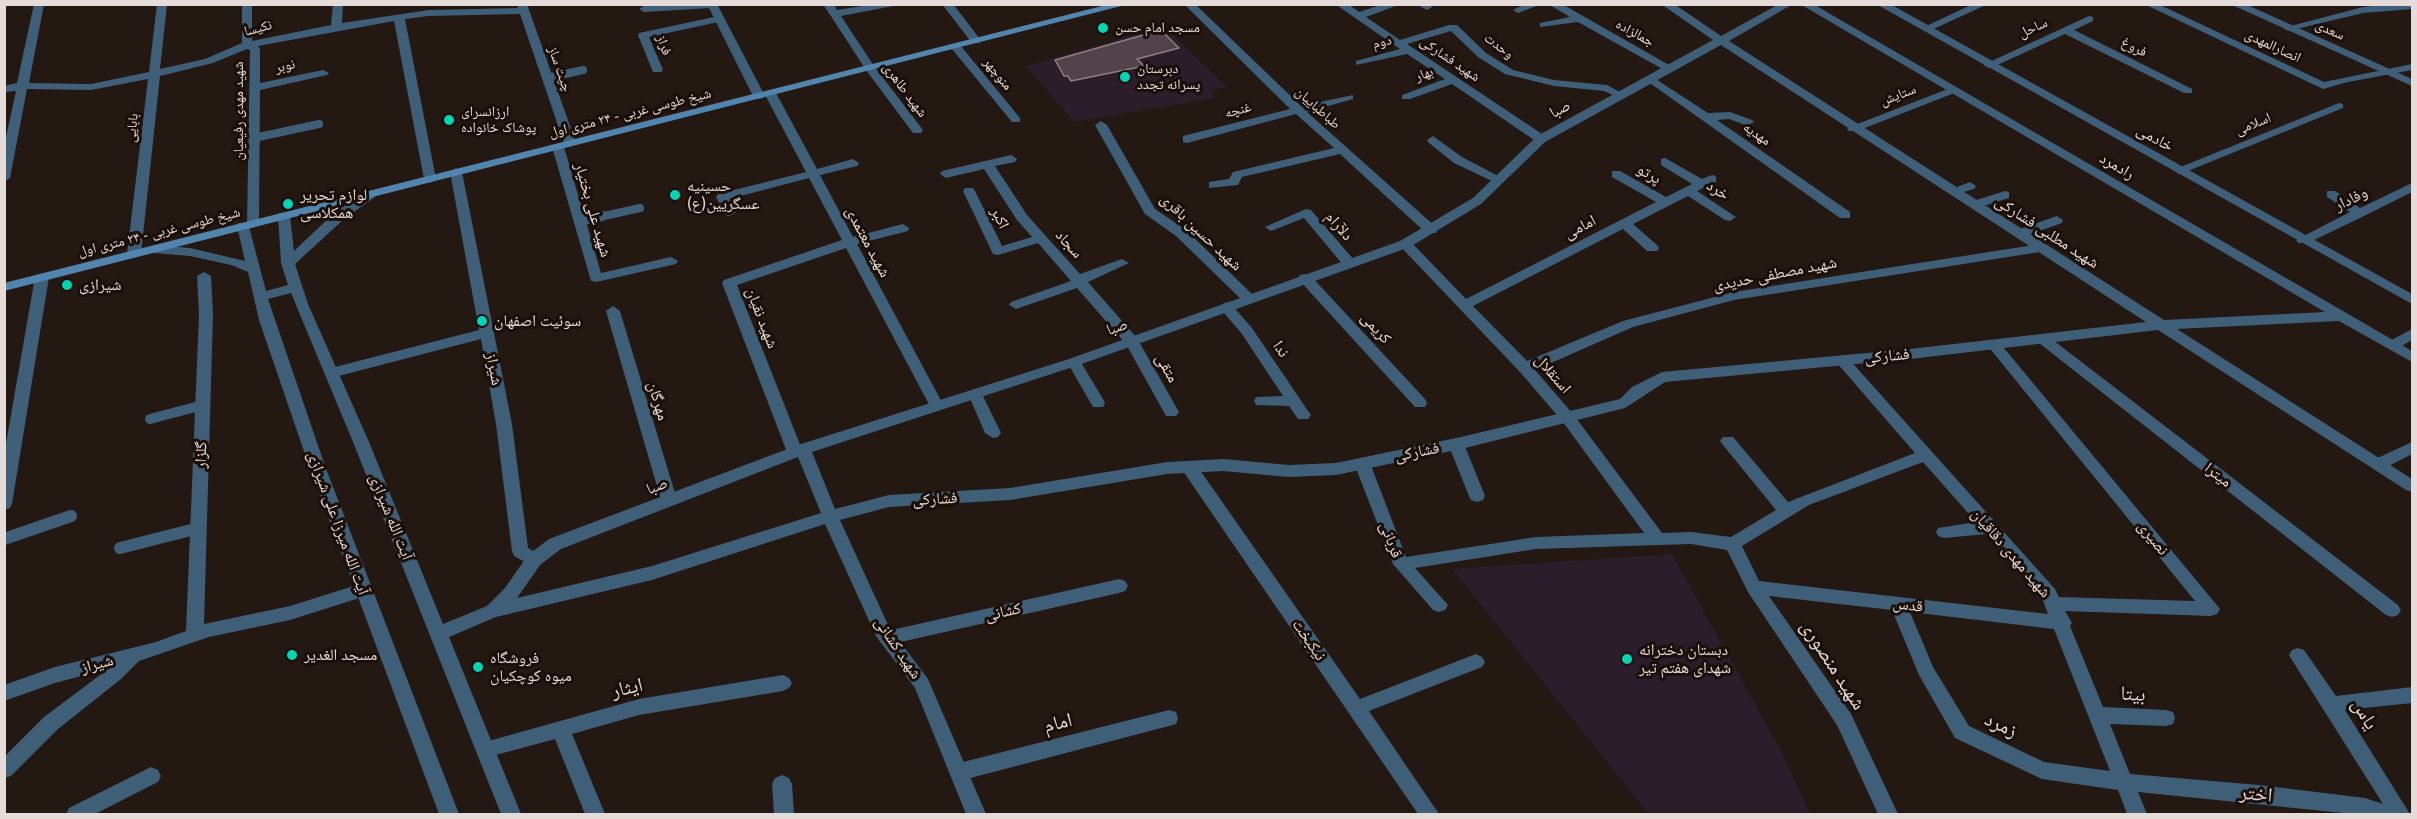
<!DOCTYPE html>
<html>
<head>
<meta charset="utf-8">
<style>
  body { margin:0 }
  #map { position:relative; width:2417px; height:819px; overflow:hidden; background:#241812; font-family:"Public Sans",sans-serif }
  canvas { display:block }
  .frame { position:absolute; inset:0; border:6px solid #e5dbd8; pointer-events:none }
</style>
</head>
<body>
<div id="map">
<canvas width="2417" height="819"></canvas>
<div class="frame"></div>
</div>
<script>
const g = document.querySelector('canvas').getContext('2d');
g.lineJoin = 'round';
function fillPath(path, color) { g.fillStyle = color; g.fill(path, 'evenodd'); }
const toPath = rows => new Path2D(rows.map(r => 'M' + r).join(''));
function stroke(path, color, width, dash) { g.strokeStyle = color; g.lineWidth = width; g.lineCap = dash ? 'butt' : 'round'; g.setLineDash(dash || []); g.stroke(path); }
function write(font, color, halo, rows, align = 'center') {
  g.font = font + ' "Public Sans","Noto Naskh Arabic",sans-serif'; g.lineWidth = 6; g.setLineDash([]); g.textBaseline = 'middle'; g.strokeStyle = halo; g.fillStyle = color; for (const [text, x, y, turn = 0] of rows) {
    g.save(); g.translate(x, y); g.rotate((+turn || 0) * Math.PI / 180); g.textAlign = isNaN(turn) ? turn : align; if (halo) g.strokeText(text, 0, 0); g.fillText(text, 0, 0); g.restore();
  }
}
const education = toPath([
  [1164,26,1227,87,1211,91,1215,98,1074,122,1026,66],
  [1672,554,1780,749,1810,814,1649,814,1452,569]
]);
const building = toPath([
  [1161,30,1179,48,1137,59,1144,66,1071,81,1068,76,1064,76,1055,60,1161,30]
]);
const serviceFar2 = toPath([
  [547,78,583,70],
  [254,138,319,124],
  [595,218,640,208]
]);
const serviceFar1 = toPath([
  [579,221,602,216],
  [150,419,203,405]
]);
const service = toPath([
  [4,539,71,516],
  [120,548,199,528]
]);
const minor = toPath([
  [34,4,44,4,29,83,91,84,149,72,157,4,167,4,160,69,205,59,242,43,242,4,252,4,252,41,331,25,333,4,343,4,342,23,429,10,518,8,517,4,527,4,576,143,570,147,564,143,520,14,429,16,405,19,436,179,430,183,424,179,394,21,258,46,260,49,260,83,323,70,329,73,327,75,260,90,259,224,253,228,247,224,250,50,247,49,213,63,160,76,141,254,134,258,127,254,148,79,91,90,27,89,10,178,4,182,4,146,16,91,4,92,4,86,17,83,34,4],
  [667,4,717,4,717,5,712,8,644,12,639,9,644,6,667,4],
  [823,4,834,4,837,10,875,4,904,4,841,16,874,66,923,130,921,133,913,133,866,70,823,4],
  [942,4,953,4,980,39,980,43,972,43,942,4],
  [1184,4,1195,4,1301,106,1353,95,1353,99,1307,112,1436,227,1437,230,1436,233,1426,233,1340,154,1242,177,1238,185,1209,188,1209,182,1229,179,1233,172,1334,148,1296,114,1187,143,1183,142,1183,136,1290,109,1184,4],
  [1335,4,1348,4,1359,12,1384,4,1401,4,1366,17,1400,40,1449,25,1457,25,1486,53,1513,70,1554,80,1607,85,1627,96,1621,99,1604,91,1554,86,1505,74,1478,57,1451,31,1407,44,1545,136,1545,142,1537,142,1452,84,1410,99,1402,99,1402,95,1445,79,1407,54,1356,65,1356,61,1400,49,1335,4],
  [1416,4,1430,4,1432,7,1427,10,1416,4],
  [1525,4,1542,4,1518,13,1513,10,1525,4],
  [1548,4,1562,4,1676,69,1674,71,1666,71,1578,22,1540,27,1540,23,1570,17,1548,4],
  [1973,4,1988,4,1929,31,1920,29,1973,4],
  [2144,4,2158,4,2324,82,2412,64,2412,70,2348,82,2323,89,2144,4],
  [2392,4,2412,4,2412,9,2363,13,2288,31,2283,28,2363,7,2392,4],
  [719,16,724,19,723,21,649,37,663,70,661,72,653,72,638,35,639,33,719,16],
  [2089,16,2093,17,2093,21,2074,30,2192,89,2192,93,2184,93,2065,34,1993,67,1989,68,1983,65,2089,16],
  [956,44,960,45,1020,118,1020,122,1012,122,952,49,951,47,956,44],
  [1651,76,1708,113,1730,112,1752,120,1754,122,1748,126,1729,119,1717,120,1850,212,1850,218,1840,218,1647,81,1645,79,1651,76],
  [1953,87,1957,88,1957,92,1857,131,1849,131,1847,128,1953,87],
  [770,90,776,93,817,169,853,159,859,163,857,166,820,175,853,237,903,224,909,228,908,231,857,244,944,406,937,411,932,410,846,248,737,285,803,452,800,456,795,458,790,456,787,452,722,283,724,280,842,240,809,178,729,199,736,212,730,216,725,215,716,197,718,194,806,172,764,93,770,90],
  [2339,103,2343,104,2343,108,2183,173,2179,174,2173,170,2339,103],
  [1101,121,1107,125,1155,209,1186,230,1253,295,1255,298,1253,301,1243,301,1176,236,1145,214,1095,125,1101,121],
  [1433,136,1462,157,1504,179,1498,183,1494,182,1454,163,1429,143,1427,140,1433,136],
  [558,143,564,147,601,273,671,257,678,261,676,264,596,282,591,281,552,147,558,143],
  [1011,155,1017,159,1015,162,995,166,1027,215,1080,274,1122,259,1129,263,1088,282,1137,338,1179,412,1176,416,1166,416,1126,344,1077,288,1016,309,1009,305,1011,302,1071,281,1038,243,998,255,993,254,963,191,965,188,973,188,975,191,1002,246,1032,237,1017,220,984,169,946,178,940,174,942,171,1011,155],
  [1665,158,1702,179,1712,175,1716,176,1716,182,1697,191,1736,217,1730,221,1725,220,1688,196,1633,224,1657,245,1659,248,1657,251,1647,251,1623,229,1473,306,1527,361,1623,321,1734,292,2040,244,2047,248,2040,252,1734,300,1633,327,1535,370,1573,414,1662,533,1691,532,1731,537,1776,510,1723,445,1720,441,1723,437,1733,437,1788,502,1915,453,1837,363,1835,360,1842,355,1847,357,2055,589,2059,597,2195,601,1987,345,1989,342,1999,342,2220,609,2217,614,2211,616,2065,611,2072,623,2070,626,2103,707,2166,710,2173,712,2175,718,2173,724,2166,726,2110,724,2130,774,2259,785,2365,798,2383,804,2292,660,2289,655,2292,650,2298,648,2304,650,2336,696,2412,687,2412,703,2345,710,2410,814,2353,814,2138,792,2147,814,2127,814,2118,790,2042,779,1955,738,1919,675,1892,610,1769,596,1851,714,1898,814,1878,814,1837,725,1748,592,1727,550,1691,544,1536,549,1415,568,1448,605,1445,610,1439,612,1433,610,1393,564,1354,463,1356,459,1368,459,1370,463,1406,557,1536,537,1644,533,1563,422,1520,372,1398,244,1400,241,1410,241,1466,299,1656,202,1612,177,1612,171,1620,171,1666,197,1692,184,1661,165,1661,159,1665,158],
  [1923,462,1976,522,1938,528,1936,532,1938,536,1944,538,1986,534,2042,598,2048,614,1759,581,1742,546,1809,505,1923,462],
  [1910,612,2054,629,2110,771,2044,762,1969,726,1933,667,1910,612],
  [456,168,462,172,512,424,528,548,540,555,542,560,540,565,534,567,514,556,512,551,496,424,481,339,331,378,324,373,331,368,479,330,450,172,456,168],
  [1970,182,1976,186,1974,189,1953,195,1947,191,1970,182],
  [2412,183,2412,192,2364,216,2308,243,2298,243,2296,240,2350,212,2327,197,2327,191,2335,191,2360,208,2412,183],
  [2005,191,2009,192,2009,198,1974,209,1968,205,1970,202,2005,191],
  [1306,209,1311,210,1354,260,1356,263,1354,266,1344,266,1304,218,1271,231,1265,227,1306,209],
  [2057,216,2063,220,2062,223,2019,238,2013,234,2014,231,2057,216],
  [204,272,211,276,213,314,204,624,290,606,363,583,369,585,372,590,369,595,290,620,209,637,139,661,121,679,58,729,11,776,4,778,4,757,44,717,108,669,55,683,4,701,4,685,55,667,156,642,186,631,199,314,197,276,204,272],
  [42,273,49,277,12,504,10,508,4,510,4,455,35,277,42,273],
  [1305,274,1310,275,1425,399,1427,403,1425,407,1415,407,1300,281,1298,278,1300,275,1305,274],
  [1226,302,1231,304,1252,328,1308,411,1311,415,1308,419,1298,419,1289,406,1256,405,1254,401,1256,397,1283,396,1242,334,1219,307,1226,302],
  [613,306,620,311,677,500,675,504,669,506,663,504,661,500,606,311,613,306],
  [2412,329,2412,340,2398,348,2388,348,2386,345,2388,342,2412,329],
  [2044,335,2049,337,2398,605,2401,610,2398,615,2392,617,2386,615,2039,343,2037,340,2044,335],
  [1074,357,1079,359,1103,399,1105,403,1103,407,1093,407,1067,362,1074,357],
  [975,389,982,394,1001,433,998,437,993,438,985,433,968,394,975,389],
  [1456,438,1464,444,1485,496,1483,500,1477,502,1471,500,1469,496,1448,444,1456,438],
  [2412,442,2412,454,2385,468,2373,468,2371,464,2373,460,2412,442],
  [1189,461,1195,463,1360,699,1476,654,1482,657,1485,662,1482,667,1369,711,1439,814,1418,814,1183,471,1181,467,1183,463,1189,461],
  [1119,579,1125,581,1128,586,1125,591,1119,593,887,645,881,643,878,638,881,633,887,631,1119,579],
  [783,675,789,678,792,683,789,688,783,691,639,715,572,734,605,814,585,814,555,739,485,758,478,756,476,750,478,744,485,742,639,699,783,675],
  [1169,710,1176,712,1178,718,1176,724,1169,726,959,781,952,778,949,772,952,766,959,763,1169,710],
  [151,767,158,770,161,776,158,782,95,814,66,814,69,808,151,767],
  [782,775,789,778,792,784,794,814,774,814,772,784,775,778,782,775]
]);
const tertiary = toPath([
  [707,4,717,4,765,96,763,98,759,99,753,96,707,4],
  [1661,4,1674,4,1721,36,1779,4,1793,4,1729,41,2164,320,2325,312,1800,4,1813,4,2412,351,2412,362,2339,321,2177,329,2412,479,2412,492,2406,490,2158,330,1910,359,1665,382,1625,408,1461,449,1336,475,1289,477,1223,471,1167,474,1010,500,889,507,840,520,889,627,928,679,986,814,966,814,915,688,876,636,825,524,652,580,496,617,449,637,521,814,501,814,353,442,291,293,268,299,325,466,459,814,439,814,309,466,259,320,248,272,231,265,190,256,154,253,147,249,154,245,190,248,245,261,237,226,238,223,248,223,266,291,288,285,281,263,278,216,279,213,289,213,290,216,294,251,334,213,367,191,375,191,375,197,344,219,295,264,308,304,369,442,443,624,487,606,505,588,528,555,549,539,798,445,1069,359,1400,241,1473,198,1537,136,1713,40,1661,4],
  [1721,45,2146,322,1910,349,1662,372,1632,387,1620,399,1461,437,1336,463,1289,465,1223,459,1167,462,1010,488,889,495,835,509,812,452,1079,365,1410,247,1481,204,1545,142,1721,45],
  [798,457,821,513,652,566,517,598,540,565,561,549,798,457],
  [1876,4,1890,4,2412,294,2412,304,1876,4],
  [2230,4,2245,4,2412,79,2412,86,2230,4]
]);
const secondary = toPath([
  [1110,4,1129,4,4,291,4,283,1110,4]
]);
const markers = [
  [1103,28,6,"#00d5b7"],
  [1125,77,6,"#00d5b7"],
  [449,120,6,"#00d5b7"],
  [675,195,6,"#00d5b7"],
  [288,204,6,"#00d5b7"],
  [67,285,6,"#00d5b7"],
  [482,321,6,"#00d5b7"],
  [292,655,6,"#00d5b7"],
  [1627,659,6,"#00d5b7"],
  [478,667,6,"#00d5b7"]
];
const farStreetnames = [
  ["نکیسا",258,28,-15],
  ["ساحل",2033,28,-24],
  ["سعدی",2330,30,24],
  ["جمالزاده",1635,33,29],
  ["دوم",1382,42,-14],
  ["فراز",664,45,70],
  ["وحدت",1499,46,37],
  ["انصارالمهدی",2273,46,25],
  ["فروغ",2134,47,27],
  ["شهید فشارکی",1450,59,34],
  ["نوبر",285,66,-13],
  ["چیت ساز",560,69,71],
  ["منوچهر",998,74,51],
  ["بهار",1424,74,-21],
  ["شهید طاهری",905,90,53],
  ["ستایش",1898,95,-21],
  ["طباطباییان",1318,108,42],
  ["غنچه",1238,110,-15],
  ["شهید مهدی رفیعیان",239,111,-90],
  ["شیخ طوسی غربی - ۲۴ متری اول",630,113,-14],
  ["اسلامی",2253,124,-22],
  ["بابایی",132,128,-84],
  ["مهدیه",1757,134,34],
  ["شیخ طوسی غربی - ۲۴ متری اول",159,232,-14]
];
const farPoinames = [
  ["مسجد امام حسن",1115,28],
  ["دبرستان",1137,69],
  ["پسرانه تجدد",1137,85],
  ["ارزانسرای",461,112],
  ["پوشاک خانواده",461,128]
];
const streetNames = [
  ["صبا",1560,109,-28],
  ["خادمی",2155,138,29],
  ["رادمرد",2117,166,30],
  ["پرتو",1649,174,30],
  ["خرد",1718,190,32],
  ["وفادار",2351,199,-26],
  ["شهید علی بختیار",593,210,74],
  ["اکبر",1000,218,64],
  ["دلآرام",1339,226,49],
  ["امامی",1580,227,-27],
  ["شهید حسین باقری",1201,232,43],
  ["شهید مطلبی فشارکی",2047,232,33],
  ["شهید معتمدی",868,242,62],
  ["سجاد",1069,244,48],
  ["شهید مصطفی حدیدی",1775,274,-11],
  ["شهید نقیان",762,318,69],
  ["صبا",1117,327,-20],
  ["کریمی",1376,328,48],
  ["ندا",1281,349,56],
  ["فشارکی",1887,356,-5],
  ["متقی",1167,368,61],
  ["شیراز",494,369,79],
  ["استقلال",1553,374,49],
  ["مهرگان",658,401,74],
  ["فشارکی",1417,452,-11],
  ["گلزار",201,455,-88],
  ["میترا",2218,475,38],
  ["صبا",657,486,-21],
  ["فشارکی",935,499,-3],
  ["آیت الله شیرازی",391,517,68],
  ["آیت الله میرزا علی شیرازی",338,523,70],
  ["نصیری",2153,538,51],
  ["قربانی",1391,540,69],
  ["شهید مهدی دقاقیان",2011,553,49],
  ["قدس",1908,605,7],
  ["کشانی",1003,612,-13],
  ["نیکبخت",1309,640,55],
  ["شهید کشانی",898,648,56],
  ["شیراز",97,664,-15]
];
const poiNames = [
  ["حسینیه",687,186],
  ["عسگریین(ع)",687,204],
  ["لوازم تحریر",300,195],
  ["همکلاسی",300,213],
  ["شیرازی",79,285],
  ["سوئیت اصفهان",494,321],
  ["دبستان دخترانه",1639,650],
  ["شهدای هفتم تیر",1639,668],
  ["مسجد الغدیر",304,655],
  ["فروشگاه",490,658],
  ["میوه کوچکیان",490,676]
];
const nearStreetnames = [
  ["شهید منصوری",1833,665,57],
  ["ایثار",627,688,-13],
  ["بیتا",2133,694,3],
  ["یاس",2365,714,60],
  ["امام",1058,723,-14],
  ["زمرد",2001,725,25],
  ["اختر",2256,794,6]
];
fillPath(education, '#2b1d29');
fillPath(building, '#52434a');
stroke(building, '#8f7e85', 1.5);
stroke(serviceFar2, '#3f5e78', 8);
stroke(serviceFar1, '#3f5e78', 10);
stroke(service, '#3f5e78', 12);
fillPath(minor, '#3f5e78');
fillPath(tertiary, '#3f5e78');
fillPath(secondary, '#5285ae');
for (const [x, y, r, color] of markers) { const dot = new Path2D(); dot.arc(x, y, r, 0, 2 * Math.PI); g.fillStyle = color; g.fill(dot); stroke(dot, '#1b0f0a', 2); }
write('14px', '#e5dbd8', '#1b0f0a', farStreetnames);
write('14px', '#e5dbd8', '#1b0f0a', farPoinames, 'left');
write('16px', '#e5dbd8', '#1b0f0a', streetNames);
write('16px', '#e5dbd8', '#1b0f0a', poiNames, 'left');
write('20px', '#e5dbd8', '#1b0f0a', nearStreetnames);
</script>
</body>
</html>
